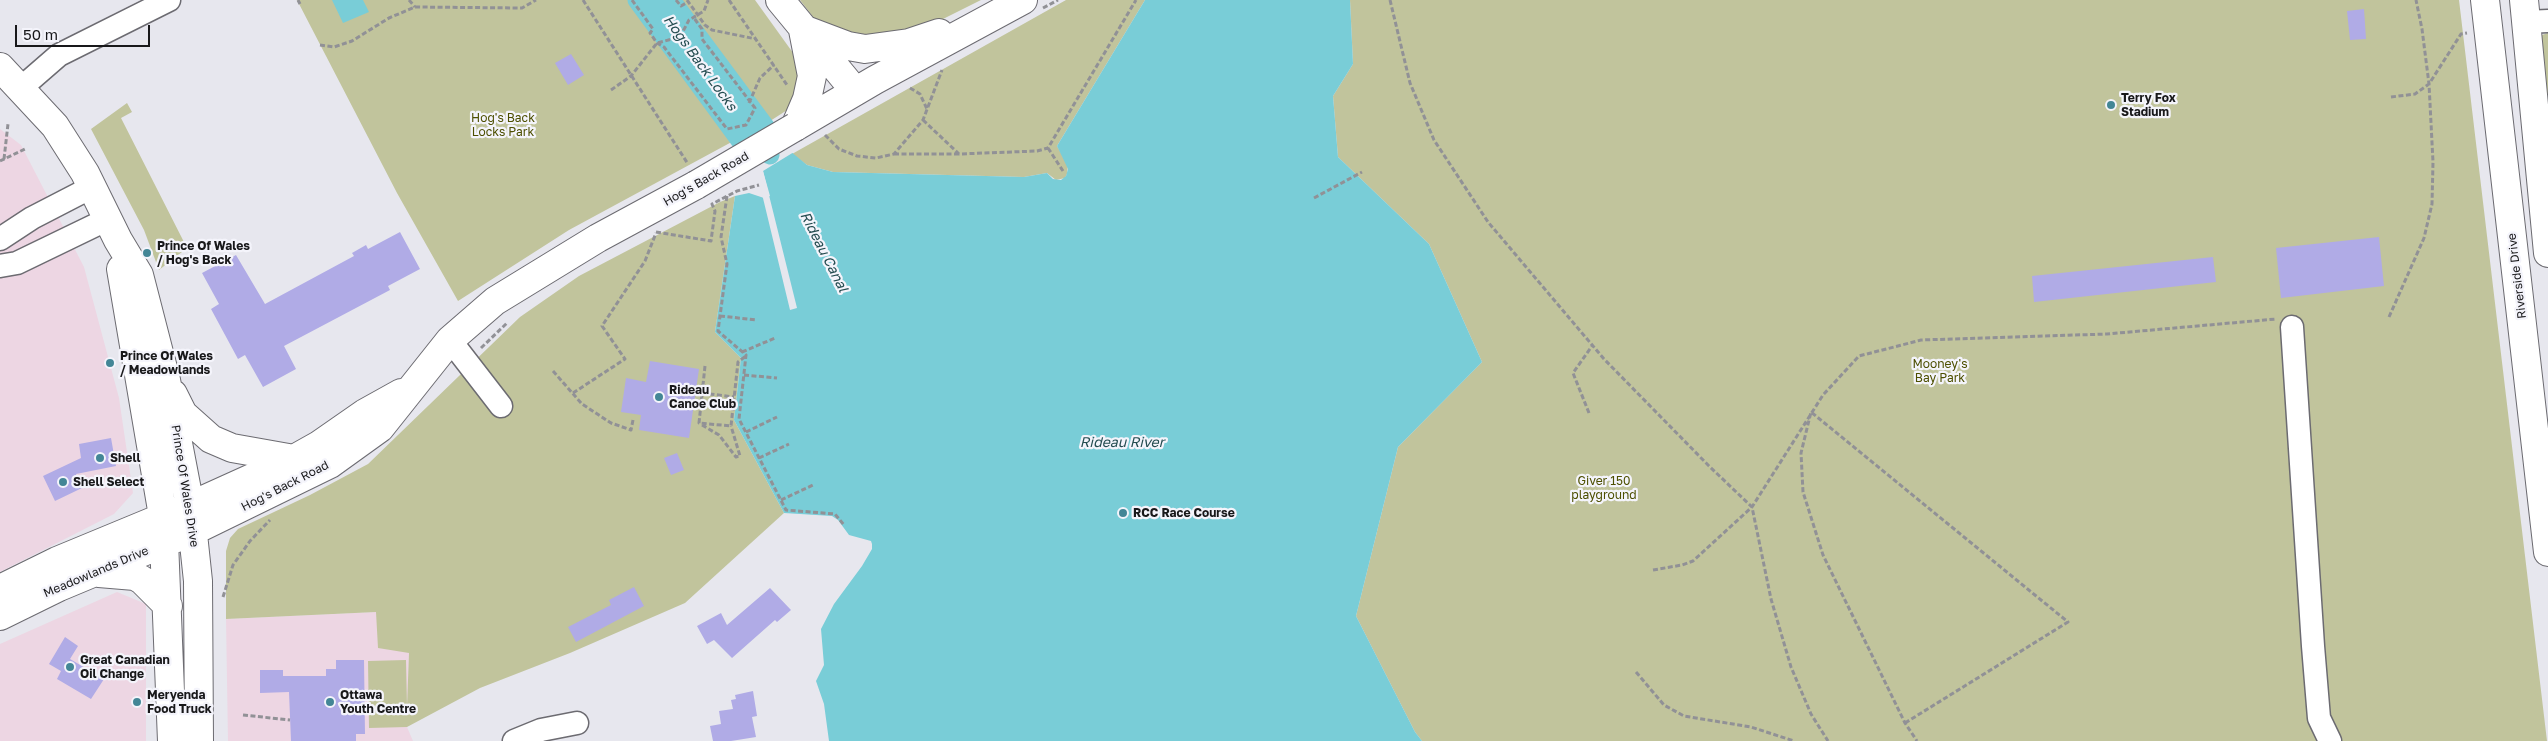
<!DOCTYPE html>
<html>
<head>
<meta charset="utf-8">
<style>
  body { margin:0 }
  #map { position:relative; width:2548px; height:741px; overflow:hidden; background:#e7e7ee; font-family:"Golos Text",sans-serif }
  canvas { display:block }
  .scale { position:absolute; left:15px; top:25px; width:135px; height:22px; box-sizing:border-box; border:2px solid #18181a; border-top:0; padding-left:6px; font-size:15px; line-height:18px; white-space:nowrap; color:#18181a; -webkit-text-stroke:4px #f4f4fb; paint-order:stroke }
</style>
</head>
<body>
<div id="map">
<canvas width="2548" height="741"></canvas>
<div class="scale">50 m</div>
</div>
<script>
const g = document.querySelector('canvas').getContext('2d');
g.lineJoin = 'round';
function fillPath(path, color) { g.fillStyle = color; g.fill(path, 'evenodd'); }
const toPath = rows => new Path2D(rows.map(r => 'M' + r).join(''));
function stroke(path, color, width, dash) { g.strokeStyle = color; g.lineWidth = width; g.lineCap = dash ? 'butt' : 'round'; g.setLineDash(dash || []); g.stroke(path); }
function write(font, color, halo, rows, align = 'center') {
  g.font = font + ' "Golos Text",sans-serif'; g.lineWidth = 4.5; g.setLineDash([]); g.textBaseline = 'middle'; g.strokeStyle = halo; g.fillStyle = color; for (const [text, x, y, turn = 0] of rows) {
    g.save(); g.translate(x, y); g.rotate((+turn || 0) * Math.PI / 180); g.textAlign = isNaN(turn) ? turn : align; if (halo) g.strokeText(text, 0, 0); g.fillText(text, 0, 0); g.restore();
  }
}
const commercial = toPath([
  [0,129,21,145,84,267,119,398,133,493,114,514,0,572],
  [117,592,146,604,146,741,0,741,0,644],
  [376,612,409,653,407,727,413,741,228,741,226,619]
]);
const green = toPath([
  [297,0,637,0,739,138,569,230,458,301,397,193],
  [677,0,755,0,801,64,795,105,767,123],
  [800,0,981,0,927,27,870,42,817,22],
  [1066,0,1145,0,1057,146,1068,165,1067,174,1065,178,1056,180,1047,173,1024,177,833,172,807,165,792,154],
  [1350,0,2459,0,2547,741,1422,741,1415,732,1356,616,1398,447,1482,362,1429,244,1338,157,1333,96,1353,64],
  [2548,33,2548,123,2539,36],
  [127,103,132,112,121,118,187,248,159,270,144,230,91,129],
  [735,196,715,332,741,358,734,420,784,513,685,603,570,653,480,688,407,727,369,728,368,661,406,660,407,707,409,653,378,648,376,612,226,619,226,551,230,538,238,529,310,495,368,464,520,317,579,276,720,202]
]);
const water = toPath([
  [332,0,363,0,369,12,343,23],
  [1145,0,1350,0,1353,64,1333,96,1338,157,1429,244,1482,362,1398,447,1356,616,1415,732,1422,741,829,741,824,704,816,681,824,665,821,629,834,604,862,566,872,549,872,544,871,541,849,535,838,520,832,516,784,513,734,420,741,358,715,332,735,196,749,193,764,198,770,196,763,171,747,150,772,136,807,165,833,172,1024,177,1047,173,1053,179,1061,180,1066,176,1068,169,1057,146]
]);
const pier = toPath([
  [773,134,794,152,763,171,797,308,790,310,762,194,767,195,761,172,745,151]
]);
const canal = toPath([
  [637,0,747,150,772,136,671,0],
  [654,0,770,155]
]);
const building = toPath([
  [2364,9,2366,39,2350,40,2347,11],
  [571,54,584,75,568,85,555,63],
  [400,232,420,269,388,286,390,290,284,346,296,369,263,387,245,355,238,359,211,309,219,304,202,273,236,255,265,304,354,256,352,253,366,245,368,249],
  [2379,237,2384,286,2281,298,2276,248],
  [2213,257,2216,282,2034,302,2032,276],
  [650,361,699,369,689,438,639,430,641,415,621,412,626,378,646,382],
  [111,438,116,466,76,474,82,488,55,501,43,476,81,458,79,444],
  [677,453,684,470,671,475,664,458],
  [634,587,644,606,576,642,568,627,611,605,609,600],
  [770,588,791,610,777,622,775,620,732,658,714,640,707,644,697,626,721,613,727,625],
  [65,637,78,646,70,659,104,679,91,699,57,679,61,671,49,664],
  [336,660,364,660,365,734,356,734,356,741,291,741,289,692,260,693,260,670,283,670,283,676,326,676,326,669,336,669],
  [753,691,757,716,752,717,756,737,731,741,713,741,710,726,721,724,719,711,733,709,731,700,736,699,735,695]
]);
const path = toPath([
  [298,0,300,4],
  [409,0,415,7],
  [583,0,688,164],
  [632,0,653,29,650,33,657,43,664,47,727,129,746,125,755,108,702,39,702,29,694,18],
  [676,0,681,6,688,2],
  [687,0,705,25,712,30,756,39],
  [729,0,787,85],
  [1390,0,1410,83,1434,140,1488,222,1604,359,1709,466,1752,507,1771,599,1791,667,1811,714,1828,741],
  [1043,8,1058,0],
  [320,45,334,47,352,41,389,18,415,7,522,8,536,0],
  [910,88,920,94,927,109],
  [611,90,631,76,657,43,680,37,689,20,704,11,708,0],
  [2391,97,2415,94,2429,84,2461,34,2467,33],
  [749,103,760,78,774,65],
  [923,120,959,154,1037,151,1048,148,1136,0],
  [825,135,839,149,857,156,876,158,894,154,923,120,942,70],
  [1048,148,1063,171],
  [894,154,959,154],
  [4,159,8,124],
  [0,161,27,148],
  [727,196,721,237,727,264,718,331,746,355,739,419,786,510,835,514,844,525],
  [1314,198,1362,172],
  [656,232,711,241,715,211,712,204,737,191,759,185],
  [720,316,757,320],
  [2389,317,2424,238,2432,204,2433,162,2429,84,2422,29,2416,0],
  [481,348,507,323],
  [742,352,775,338],
  [705,366,699,423,731,426,738,362,746,356],
  [553,371,582,404,611,423,631,430,633,420],
  [744,375,777,378],
  [573,393,625,359,602,326,645,261,656,233],
  [702,393,734,397],
  [1589,413,1573,373,1592,346],
  [702,425,719,435,736,457,740,456,731,426],
  [746,432,777,417],
  [759,458,789,444],
  [781,500,813,485],
  [1653,570,1682,565,1693,561,1752,507,1823,395,1859,356,1921,340,2107,334,2276,319],
  [223,597,233,565,250,541,270,520],
  [1636,672,1664,705,1684,716,1751,727,1794,741],
  [243,715,290,720],
  [1905,723,2068,622,1811,412,1801,453,1803,492,1823,555,1905,723,1917,741]
]);
const minor = toPath([
  [2526,22,2548,21],
  [21,88,59,55,169,0],
  [0,239,32,218,92,187],
  [0,266,17,263,108,219],
  [2292,327,2313,646,2319,718,2330,741],
  [450,340,501,406],
  [514,741,541,730,577,723]
]);
const major = toPath([
  [780,0,855,91],
  [2485,0,2548,552],
  [2524,0,2548,253],
  [803,29,848,46,865,49,909,43,939,33],
  [0,67,55,126,85,173,118,240,139,275,166,380,190,506,198,581,199,741],
  [795,127,875,80,1023,0],
  [795,127,807,99,812,76,803,30],
  [121,269,163,516,172,741],
  [173,394,183,414,211,439,232,448,294,459],
  [99,573,135,576,142,580,168,606],
  [0,589,57,561,190,506,294,459,319,445,365,413,401,393],
  [0,616,59,587,193,531,330,464,380,428,450,340,495,301,598,238,696,185]
]);
const majorBridge = toPath([
  [696,185,795,127]
]);
const markers = [
  [2111,105,5,"#438696"],
  [147,253,5,"#438696"],
  [110,363,5,"#438696"],
  [659,397,5,"#438696"],
  [100,458,5,"#438696"],
  [63,482,5,"#438696"],
  [1123,513,5,"#438696"],
  [70,667,5,"#438696"],
  [137,702,5,"#438696"],
  [330,702,5,"#438696"]
];
const poiNames = [
  ["Terry Fox",2121,98],
  ["Stadium",2121,112],
  ["Prince Of Wales",157,246],
  ["/ Hog's Back",157,260],
  ["Prince Of Wales",120,356],
  ["/ Meadowlands",120,370],
  ["Rideau",669,390],
  ["Canoe Club",669,404],
  ["Shell",110,458],
  ["Shell Select",73,482],
  ["RCC Race Course",1133,513],
  ["Great Canadian",80,660],
  ["Oil Change",80,674],
  ["Meryenda",147,695],
  ["Food Truck",147,709],
  ["Ottawa",340,695],
  ["Youth Centre",340,709]
];
const parkNames = [
  ["Hog's Back",503,118],
  ["Locks Park",503,132],
  ["Mooney's",1940,364],
  ["Bay Park",1940,378],
  ["Giver 150",1604,481],
  ["playground",1604,495]
];
const streetNames = [
  ["Hog's Back Road",706,179,-30],
  ["Riverside Drive",2517,276,-97],
  ["Prince Of Wales Drive",185,486,81],
  ["Hog's Back Road",285,486,-27],
  ["Meadowlands Drive",96,572,-23]
];
const waterNames = [
  ["Hogs Back Locks",700,63,54],
  ["Rideau Canal",824,252,63],
  ["Rideau River",1122,443]
];
fillPath(commercial, '#edd6e3');
fillPath(green, '#c1c49c');
fillPath(water, '#79cdd7');
fillPath(pier, '#e7e7ee');
stroke(canal, '#79cdd7', 19);
fillPath(building, '#b0abe6');
stroke(minor, '#6c6b71', 25);
stroke(major, '#6c6b71', 30);
stroke(path, '#919196', 3, [5, 2.5]);
stroke(minor, '#fff', 22);
stroke(major, '#fff', 28);
stroke(majorBridge, '#6c6b71', 30, []);
stroke(majorBridge, '#fff', 28);
for (const [x, y, r, color] of markers) { const dot = new Path2D(); dot.arc(x, y, r, 0, 2 * Math.PI); g.fillStyle = color; g.fill(dot); stroke(dot, '#f4f4fb', 2); }
write('bold 12px', '#18181a', '#f4f4fb', poiNames, 'left');
write('12px', '#4d4f00', '#f4f4fb', parkNames);
write('12px', '#18181a', '#f4f4fb', streetNames);
write('italic 14px', '#244c50', '#f4f4fb', waterNames);
</script>
</body>
</html>
